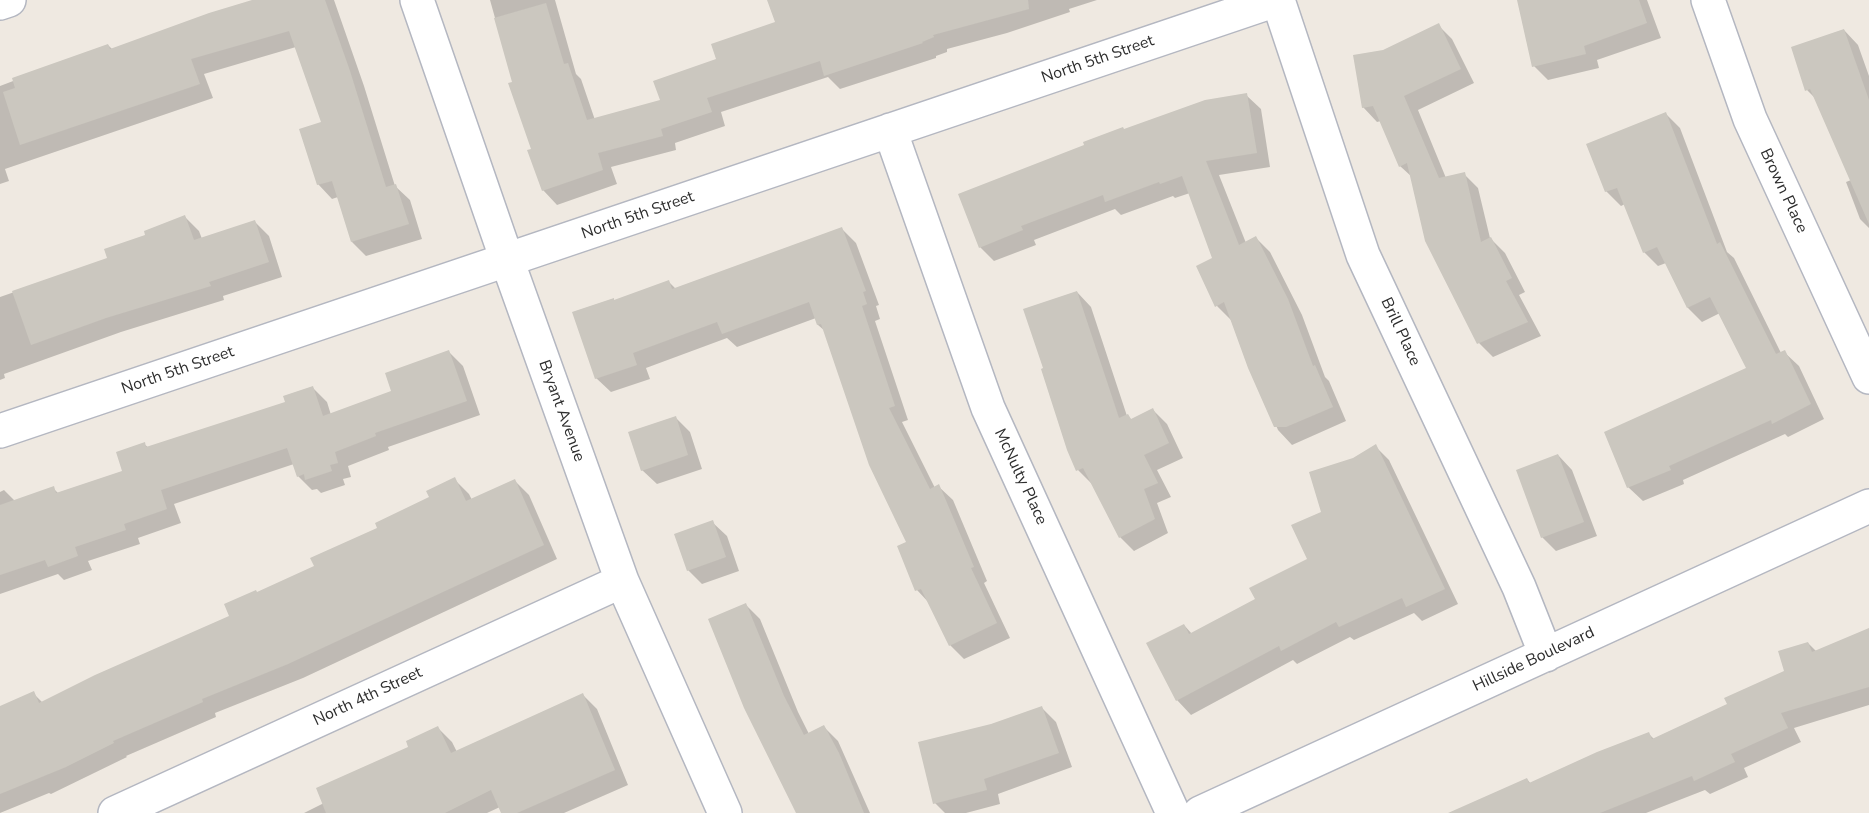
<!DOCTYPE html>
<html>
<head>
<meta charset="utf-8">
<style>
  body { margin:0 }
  canvas { display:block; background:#efe9e1 }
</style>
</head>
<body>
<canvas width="1869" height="813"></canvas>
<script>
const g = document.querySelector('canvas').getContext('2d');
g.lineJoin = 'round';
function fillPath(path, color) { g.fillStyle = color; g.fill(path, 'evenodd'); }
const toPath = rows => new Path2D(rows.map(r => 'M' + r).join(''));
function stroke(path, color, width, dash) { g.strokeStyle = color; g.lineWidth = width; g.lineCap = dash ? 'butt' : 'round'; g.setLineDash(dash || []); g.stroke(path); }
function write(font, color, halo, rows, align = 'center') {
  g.font = font + ' "Nunito Sans",sans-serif'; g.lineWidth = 6; g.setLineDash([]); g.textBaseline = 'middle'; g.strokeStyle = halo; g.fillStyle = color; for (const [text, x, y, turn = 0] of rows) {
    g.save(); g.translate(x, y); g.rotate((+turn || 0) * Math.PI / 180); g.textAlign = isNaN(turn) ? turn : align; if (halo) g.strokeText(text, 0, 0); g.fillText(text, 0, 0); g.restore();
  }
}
const shadow = toPath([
  [257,0,334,0,364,86,395,186,410,200,422,239,366,256,352,242,338,197,332,199,318,184,323,123,296,47,204,74,213,98,5,169,9,181,0,184,0,86,108,45,112,49],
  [490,0,555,0,576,74,581,79,595,120,662,101,878,0,1097,0,1069,9,1070,12,1007,33,947,49,947,52,936,56,936,58,840,89,828,77,721,112,725,126,675,143,676,150,611,167,617,184,557,205,543,190],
  [1518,0,1647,0,1661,38,1597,60,1599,68,1548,80,1534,66],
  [1438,25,1452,39,1474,83,1418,110,1446,178,1464,174,1478,188,1490,238,1505,253,1525,292,1519,295,1541,336,1493,357,1479,343,1412,177,1400,166,1381,121,1377,122,1363,107,1383,52],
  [1844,30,1858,45,1869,76,1869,228,1860,219,1846,182,1851,180,1816,99,1807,90],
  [1246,95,1261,109,1270,167,1219,175,1246,243,1256,238,1270,252,1302,315,1325,377,1329,381,1346,421,1292,445,1278,430,1231,320,1217,306,1214,259,1190,193,1175,198,1173,196,1121,215,1115,209,1034,240,1036,245,994,261,980,247,1124,130],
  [1666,114,1680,128,1727,252,1734,258,1781,353,1784,352,1799,366,1824,419,1788,437,1785,434,1683,480,1684,484,1643,501,1628,487,1748,369,1720,313,1702,322,1688,308,1666,263,1658,266,1644,252,1625,204,1621,206,1606,191],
  [185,217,199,231,202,239,255,222,269,236,282,277,223,296,224,300,121,332,4,374,5,378,0,380,0,297,109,259,147,236],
  [842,229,856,243,879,305,876,306,880,319,875,321,908,420,902,422,935,488,938,486,953,500,987,581,984,583,1010,638,964,659,950,645,931,605,917,590,908,543,825,331,818,325,816,318,737,347,727,338,646,368,650,379,611,392,596,378,615,302,669,282,676,289],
  [1077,292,1091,307,1127,416,1132,420,1153,410,1167,424,1183,458,1157,470,1171,497,1157,503,1168,533,1134,551,1120,537,1092,484,1078,470],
  [449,352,463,366,480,415,388,447,389,450,348,466,351,477,343,479,345,485,321,493,317,489,312,490,298,476,294,464,174,504,181,523,138,538,140,544,88,561,92,570,64,580,58,574,0,594,0,492,4,490,15,501,53,488,59,494,124,471,144,444,149,448,287,403,313,388,327,402,331,415,393,392],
  [676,418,690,432,702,469,657,484,642,470],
  [1375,446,1389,460,1458,604,1422,621,1414,613,1354,640,1350,637,1297,664,1293,660,1191,715,1177,700,1184,625,1192,634,1257,600,1309,560,1323,512,1353,460],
  [1558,455,1572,470,1597,536,1556,551,1542,537],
  [454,479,469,494,472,500,515,481,529,495,557,559,303,678,215,713,216,717,126,756,127,757,51,794,49,793,0,813,0,720,33,693,43,703,231,617,257,594,316,567,431,498],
  [712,522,727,536,739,571,702,584,688,570],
  [746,605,760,619,798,712,809,734,823,726,838,741,870,813,797,813],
  [1869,631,1869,705,1794,728,1801,742,1744,768,1748,777,1710,794,1705,790,1646,813,1492,813,1527,779,1531,784,1649,734,1654,739,1729,705,1786,672,1808,643,1817,652],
  [583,695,597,709,628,785,564,813,503,813,500,807,487,813,304,813,324,803,410,748,438,728,452,742,457,752],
  [1041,707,1056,722,1072,767,998,794,1000,804,966,813,945,813,935,803]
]);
const building = toPath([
  [252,0,325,0,350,71,386,187,396,184,409,224,351,242,332,181,317,185,299,129,321,122,289,31,191,59,200,84,20,145,3,92,15,88,12,78,108,44,110,49,209,13],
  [767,0,1028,0,1029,9,933,35,934,37,922,42,923,43,824,76,820,61,707,98,712,112,661,129,663,136,598,153,603,170,542,191,527,150,531,149,508,83,512,82,494,18,546,3,564,64,568,63,587,120,660,100,653,81,716,59,711,44,775,22],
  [1517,0,1639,0,1647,23,1584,46,1586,54,1532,67],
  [1439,23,1461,69,1404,96,1439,178,1465,172,1481,242,1491,237,1512,278,1506,281,1528,322,1477,344,1425,241,1407,163,1399,167,1373,106,1362,108,1353,55,1383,50],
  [1844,29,1869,100,1869,224,1810,89,1805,91,1791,47],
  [1247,93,1257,153,1206,161,1239,245,1256,236,1288,299,1313,366,1315,365,1333,407,1286,427,1274,427,1248,368,1224,302,1215,307,1196,266,1212,258,1182,176,1160,184,1159,182,1105,202,1103,195,1021,226,1023,230,979,248,958,194,1084,145,1083,142,1123,127,1124,129,1205,100],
  [1666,112,1717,244,1720,242,1776,354,1785,350,1811,404,1772,424,1771,420,1669,466,1671,470,1627,488,1604,432,1746,368,1710,297,1687,308,1657,247,1643,253,1617,188,1605,192,1586,144],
  [185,215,194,240,255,220,269,262,209,282,211,286,106,318,31,345,12,291,107,258,104,249,145,235,144,231],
  [842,227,866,291,863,292,867,304,862,306,895,406,889,408,930,489,939,484,974,567,971,568,997,623,949,646,921,589,915,591,897,546,906,542,869,465,821,324,817,325,809,302,722,334,717,322,633,353,637,365,595,379,572,312,614,298,614,300,669,280,672,289],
  [1077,291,1119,418,1128,414,1131,419,1153,408,1169,443,1144,455,1158,483,1144,489,1155,519,1119,538,1083,468,1076,471,1067,450,1041,369,1043,368,1023,309],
  [449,350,467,401,375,433,376,436,335,452,338,463,330,465,332,471,305,480,304,474,297,477,287,448,161,490,167,509,124,524,126,530,75,547,78,556,48,567,45,560,0,575,0,505,54,486,56,493,122,471,116,452,145,442,146,447,285,402,283,396,313,386,323,416,391,391,385,373],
  [676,416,688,455,641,471,628,432],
  [1376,444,1445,589,1406,607,1402,598,1339,627,1336,622,1281,651,1279,646,1176,701,1146,643,1184,624,1189,634,1255,599,1249,588,1307,559,1291,525,1321,512,1309,472,1353,458],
  [1558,454,1584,522,1541,538,1516,470],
  [455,477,466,501,515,479,544,545,288,664,202,699,203,702,113,741,114,743,66,767,0,794,0,706,34,691,39,703,95,675,229,616,224,604,256,590,257,592,314,566,310,558,377,528,375,523,429,497,426,491],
  [713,520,726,557,687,571,674,534],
  [746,603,784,696,804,735,824,725,839,753,864,813,796,813,744,708,708,619],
  [1869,628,1869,687,1781,713,1788,728,1731,754,1735,762,1694,781,1692,776,1600,813,1448,813,1527,778,1529,783,1597,752,1649,732,1652,739,1727,704,1724,698,1784,671,1778,651,1808,642,1812,652],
  [583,693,615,770,517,813,501,813,491,790,445,813,326,813,316,788,408,747,406,741,438,726,451,753],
  [1042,706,1059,753,984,779,987,790,933,804,918,742,991,724]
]);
const street = toPath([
  [417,0,507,260,622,581,725,813],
  [1278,0,1363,255,1519,587,1546,655],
  [1708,0,1750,119,1869,377],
  [0,3,9,0],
  [890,130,988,408,1173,813],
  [0,431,1276,0],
  [115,813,622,581],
  [1200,813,1869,506]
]);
const streetNames = [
  ["North 5th Street",1098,60,-19],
  ["Brown Place",1783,191,65],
  ["North 5th Street",638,216,-19],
  ["Brill Place",1400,332,65],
  ["North 5th Street",178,371,-19],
  ["Bryant Avenue",561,411,70],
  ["McNulty Place",1020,477,65],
  ["Hillside Boulevard",1534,660,-25],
  ["North 4th Street",368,697,-25]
];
fillPath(shadow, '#0003');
fillPath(building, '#cbc7bf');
stroke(street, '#b4b7c1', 36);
stroke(street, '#fff', 33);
write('16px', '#2e2e2e', '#fff', streetNames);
</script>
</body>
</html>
